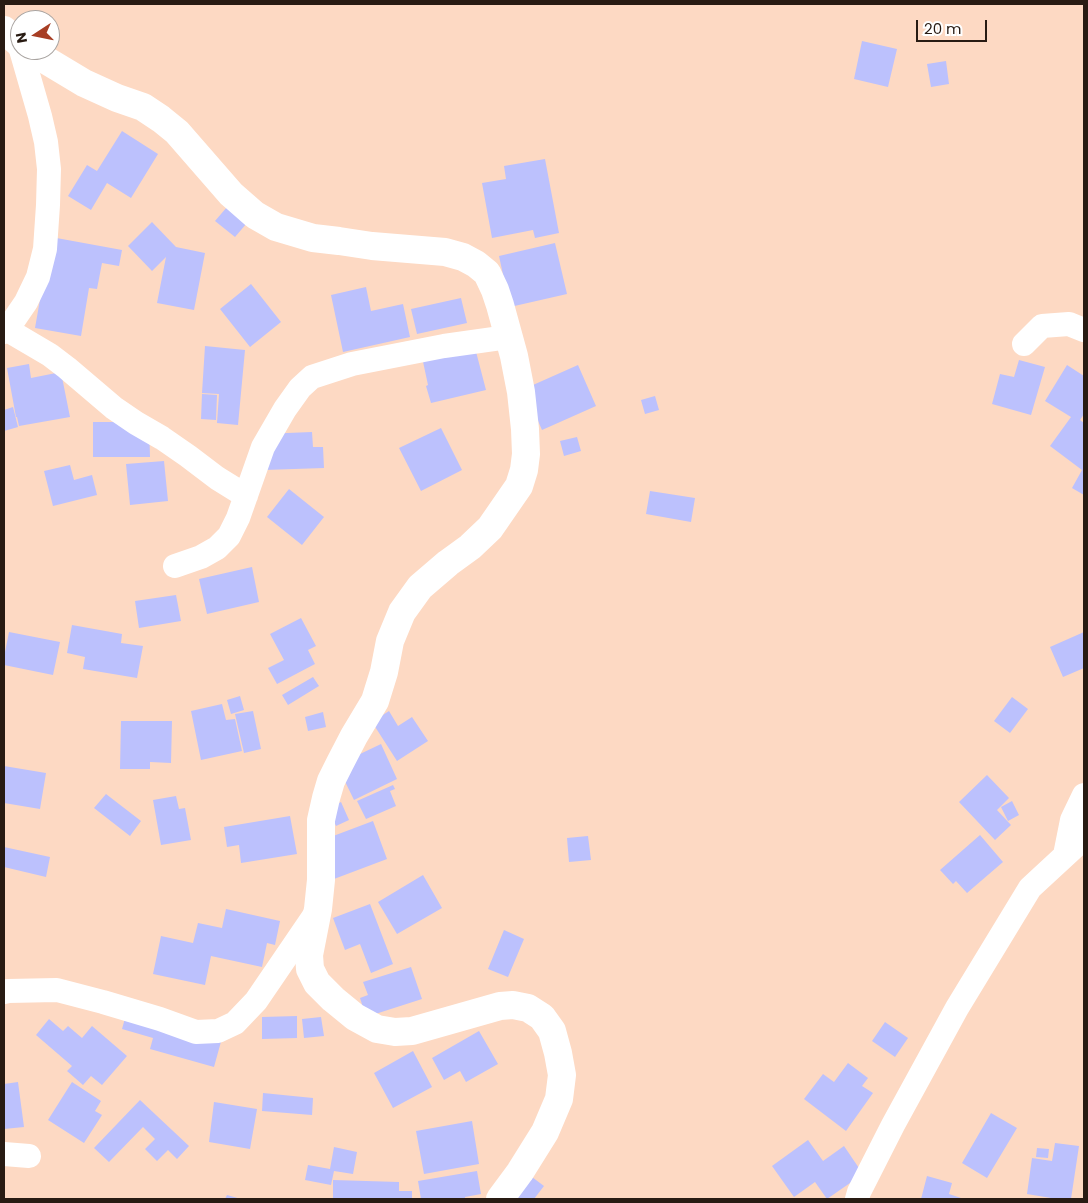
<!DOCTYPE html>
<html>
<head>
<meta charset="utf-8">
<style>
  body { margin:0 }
  #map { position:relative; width:1088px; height:1203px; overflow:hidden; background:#fdd9c3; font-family:Poppins,sans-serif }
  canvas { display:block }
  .frame { position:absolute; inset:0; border:5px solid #281b13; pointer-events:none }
  .north { position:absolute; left:10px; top:10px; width:50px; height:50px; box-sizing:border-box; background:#fff; border:1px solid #a9a4a1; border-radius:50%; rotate:259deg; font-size:14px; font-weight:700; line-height:20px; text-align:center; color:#281b13 }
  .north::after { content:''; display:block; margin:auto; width:18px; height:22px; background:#a73e24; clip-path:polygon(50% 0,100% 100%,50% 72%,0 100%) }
  .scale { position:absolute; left:916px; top:20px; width:71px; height:22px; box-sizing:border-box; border:2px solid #281b13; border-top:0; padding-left:6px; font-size:15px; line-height:18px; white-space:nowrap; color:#281b13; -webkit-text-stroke:4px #fff; paint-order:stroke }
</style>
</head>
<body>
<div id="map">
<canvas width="1088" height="1203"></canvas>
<div class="frame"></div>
<div class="north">N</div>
<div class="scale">20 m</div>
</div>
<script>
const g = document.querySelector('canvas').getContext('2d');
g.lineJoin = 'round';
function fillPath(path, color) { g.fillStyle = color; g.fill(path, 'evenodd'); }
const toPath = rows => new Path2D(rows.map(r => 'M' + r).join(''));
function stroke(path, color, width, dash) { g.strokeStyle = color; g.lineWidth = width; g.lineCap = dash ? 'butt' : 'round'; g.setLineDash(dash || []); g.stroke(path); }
const building = toPath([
  [862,41,897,49,888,87,854,79],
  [946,61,949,84,931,87,927,64],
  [122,131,158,154,131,198,107,183,91,210,68,196,87,165,97,171],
  [545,159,559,233,535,238,533,230,492,238,482,183,506,179,504,166],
  [227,207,247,223,235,237,215,221],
  [152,222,176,247,205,253,194,310,157,303,166,257,152,271,128,246],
  [51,237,122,250,119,266,102,263,97,289,89,288,81,336,35,328],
  [555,243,567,294,510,307,499,256],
  [251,284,281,322,250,347,220,309],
  [366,287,371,311,403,304,410,337,343,352,331,295],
  [461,298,467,323,417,334,411,309],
  [474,344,486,390,431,403,426,386,428,385,422,357],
  [205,346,245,350,238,425,217,423,219,394,202,393],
  [1019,360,1045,367,1031,415,992,404,1000,374,1014,377],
  [29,364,31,378,61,372,70,417,19,426,17,417,16,417,7,368],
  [578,365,596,406,542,430,524,389],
  [1067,365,1084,376,1084,414,1080,420,1084,423,1084,468,1083,470,1084,471,1084,495,1072,488,1082,470,1050,446,1071,417,1045,401],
  [202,394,217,395,216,420,201,419],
  [655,396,659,410,645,414,641,400],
  [13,407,18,427,4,431,4,410],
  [93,422,149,422,150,457,93,457],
  [441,428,462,470,421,491,399,448],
  [312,432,313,447,323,447,324,468,264,470,262,434],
  [577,437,581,451,564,456,560,441],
  [164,461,168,501,130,505,126,464],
  [70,465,74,480,92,475,97,495,53,506,44,471],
  [289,489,324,517,302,545,267,517],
  [650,491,695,498,691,522,646,514],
  [252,567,259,602,207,614,199,579],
  [176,595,181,621,139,628,135,601],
  [301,618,316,646,308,650,315,664,277,684,268,668,284,660,270,634],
  [72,625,122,634,121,643,143,646,137,678,83,669,85,657,67,653],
  [9,632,60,642,53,675,4,665,4,657],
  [1084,632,1084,668,1063,677,1050,647],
  [313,677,319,686,288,705,282,695],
  [240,696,244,710,231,714,227,700],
  [1012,697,1028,709,1010,733,994,721],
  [222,704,226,720,235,719,242,751,201,760,191,711],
  [253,711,261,749,244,753,235,714],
  [389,711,398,726,412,717,428,741,397,761,372,722],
  [323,712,326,727,308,731,305,717],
  [121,721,172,721,171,763,150,762,150,769,120,769],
  [381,744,397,779,354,800,337,765],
  [4,766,46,773,40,809,4,803],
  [987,775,1009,798,997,810,1011,825,995,840,959,802],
  [393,785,395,789,390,791,396,806,366,819,357,801],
  [106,794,141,821,130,836,94,808],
  [176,796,179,809,185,808,191,840,161,845,153,800],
  [1012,801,1019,815,1008,821,1001,807],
  [341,802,349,820,336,826,328,808],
  [290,816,297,854,241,863,239,845,227,847,224,827],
  [373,821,387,859,334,879,320,841],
  [980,835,1003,862,967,893,956,881,953,884,940,870],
  [588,836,591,860,569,862,567,838],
  [4,847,50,857,46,877,4,867],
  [423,875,442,908,397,934,378,902],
  [370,904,393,964,371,973,360,944,345,950,333,918],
  [226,909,280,921,275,945,267,943,262,967,211,956,205,985,153,974,161,936,193,943,198,923,222,928],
  [504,930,524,939,508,977,488,969],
  [411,967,422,999,366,1017,360,998,368,995,363,982],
  [127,1011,222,1038,214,1067,150,1049,153,1038,122,1029],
  [297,1016,297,1038,262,1039,262,1017],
  [321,1017,324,1036,304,1038,302,1019],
  [49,1019,63,1031,68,1026,82,1038,92,1026,127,1056,102,1085,91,1076,83,1085,67,1071,72,1066,36,1035],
  [885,1022,908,1038,895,1057,872,1041],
  [479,1031,498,1064,466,1082,460,1071,444,1080,432,1058],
  [413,1051,432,1087,393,1108,374,1073],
  [848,1063,868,1078,862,1086,873,1093,846,1131,804,1099,823,1074,834,1082],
  [18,1082,24,1127,4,1129,4,1084],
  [72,1082,101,1101,95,1111,102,1115,84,1143,48,1120],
  [263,1093,313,1098,312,1115,262,1111],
  [140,1100,189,1146,177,1159,168,1150,157,1161,145,1149,155,1139,143,1127,109,1162,94,1148],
  [214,1102,257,1109,250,1149,209,1142],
  [991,1113,1017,1128,987,1178,962,1163],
  [472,1121,479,1164,424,1174,416,1131],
  [808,1140,823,1161,844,1146,863,1174,827,1199,815,1182,794,1197,772,1166],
  [1055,1143,1079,1146,1071,1199,1057,1199,1027,1194,1032,1158,1052,1161],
  [334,1147,357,1152,353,1174,334,1171,331,1185,305,1180,308,1165,330,1169],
  [1037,1148,1049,1149,1048,1158,1036,1157],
  [477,1171,481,1194,465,1197,465,1199,421,1199,418,1181],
  [524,1171,544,1186,534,1199,503,1199],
  [927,1176,952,1183,949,1194,964,1199,921,1199],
  [333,1180,399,1182,399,1191,412,1191,412,1199,333,1199],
  [227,1195,241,1199,225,1199]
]);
const minor = toPath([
  [6,329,50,355,67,368,114,408,136,423,162,438,188,456,217,478,246,496],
  [4,332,13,321,26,302,38,277,45,249,48,205,49,169,46,142,40,116,21,50],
  [1024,344,1042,326,1069,324,1084,330],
  [175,566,201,557,217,548,229,536,238,518,263,447,285,409,300,388,312,377,352,364,444,346,508,337],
  [1065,855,1072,820,1084,795],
  [4,992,8,991,57,990,103,1002,160,1019,196,1032,218,1031,235,1023,256,1001,316,913],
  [4,1154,29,1156],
  [857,1199,859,1192,893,1125,957,1008,1030,888,1084,838]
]);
const tertiary = toPath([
  [4,30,20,44],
  [29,50,84,83,117,98,143,107,161,119,177,132,231,194,255,215,276,227,313,238,339,241,372,246,445,252,463,257,476,264,487,273,495,290,500,305,514,356,521,392,525,429,526,454,524,470,519,486,490,528,470,547,448,563,420,587,402,612,390,641,384,672,375,701,354,736,340,763,331,781,326,798,321,820,321,880,318,909,309,955,310,969,317,983,333,999,355,1017,377,1029,395,1032,412,1031,500,1006,513,1005,528,1008,542,1017,552,1031,558,1053,562,1075,559,1099,545,1132,520,1172,500,1199]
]);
fillPath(building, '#bcc1fd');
stroke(minor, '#fff', 24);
stroke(tertiary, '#fff', 28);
</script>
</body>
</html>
